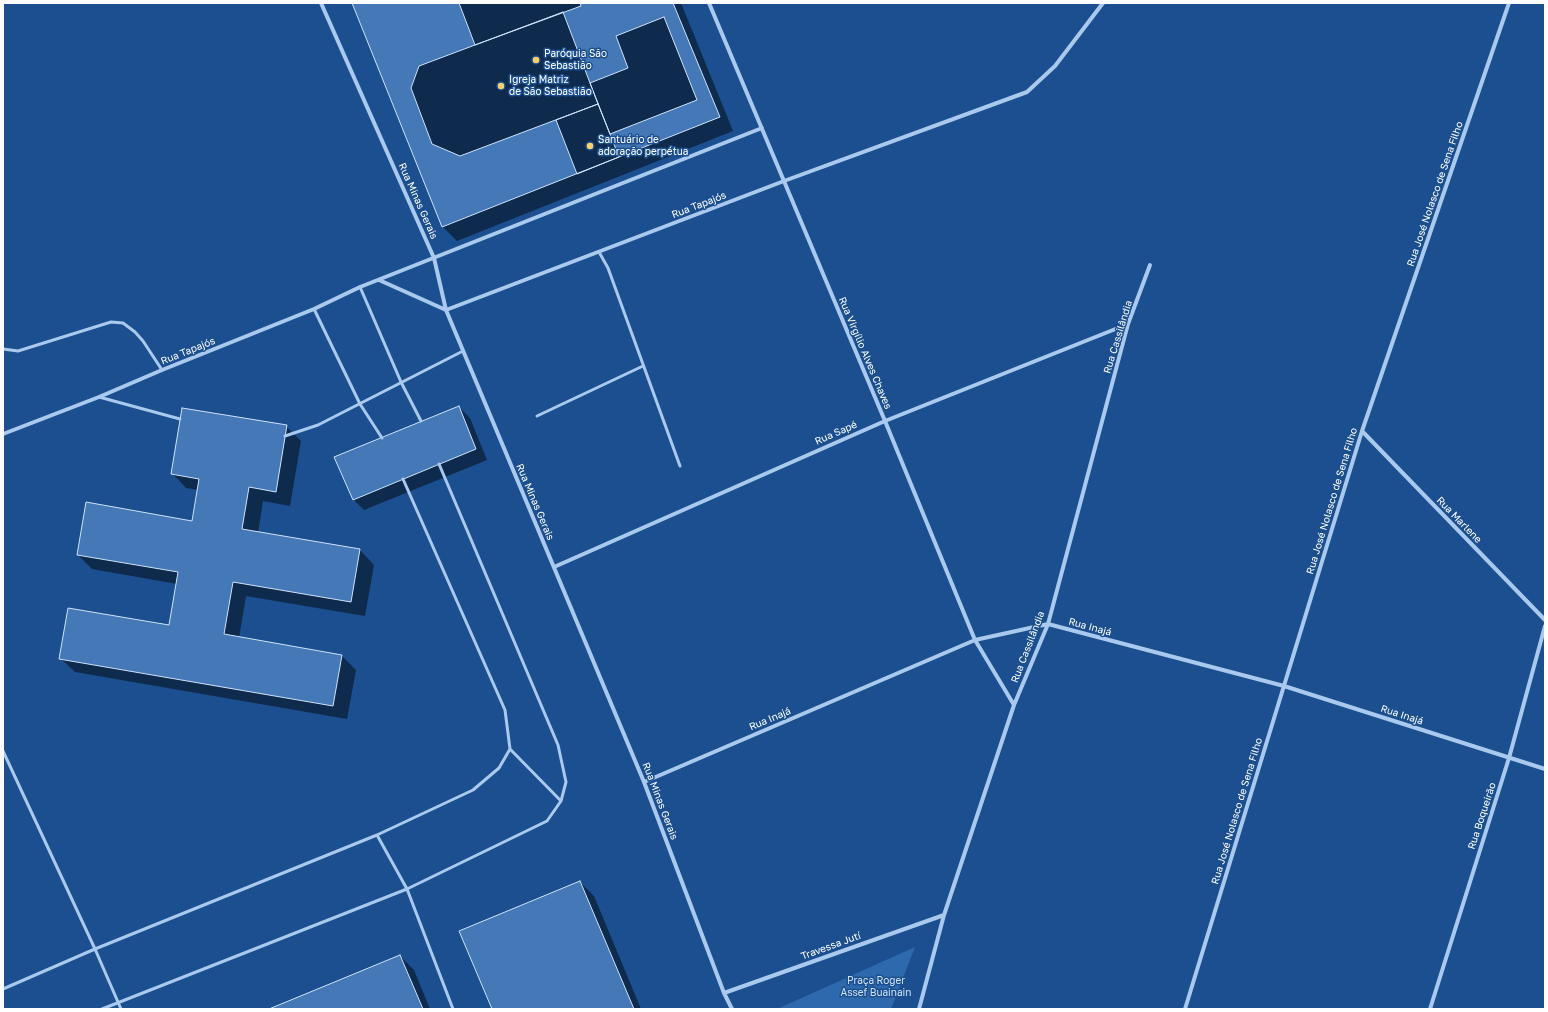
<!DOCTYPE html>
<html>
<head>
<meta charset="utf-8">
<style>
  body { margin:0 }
  #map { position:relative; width:1548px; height:1012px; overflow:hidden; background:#1b4f8f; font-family:"Golos Text",sans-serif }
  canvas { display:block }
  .frame { position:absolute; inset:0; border:4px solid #fff; pointer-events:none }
</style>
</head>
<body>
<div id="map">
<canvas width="1548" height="1012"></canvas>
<div class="frame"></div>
</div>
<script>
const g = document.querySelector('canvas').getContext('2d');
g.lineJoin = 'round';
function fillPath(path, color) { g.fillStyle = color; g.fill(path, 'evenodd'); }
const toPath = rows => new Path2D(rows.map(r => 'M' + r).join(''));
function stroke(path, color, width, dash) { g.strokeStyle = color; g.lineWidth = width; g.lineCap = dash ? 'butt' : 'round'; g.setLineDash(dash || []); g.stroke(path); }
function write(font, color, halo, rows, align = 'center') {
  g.font = font + ' "Golos Text",sans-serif'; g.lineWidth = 3; g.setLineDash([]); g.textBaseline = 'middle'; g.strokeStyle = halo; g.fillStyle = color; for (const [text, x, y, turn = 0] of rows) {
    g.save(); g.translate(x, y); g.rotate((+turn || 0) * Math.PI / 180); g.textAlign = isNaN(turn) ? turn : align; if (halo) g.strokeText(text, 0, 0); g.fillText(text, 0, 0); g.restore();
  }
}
const green = toPath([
  [915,947,891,1009,777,1009]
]);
const shadow = toPath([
  [353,3,681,3,733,131,457,241,443,227],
  [459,407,470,418,487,460,364,510,353,499],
  [286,426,301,441,290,506,263,501,258,533,360,550,374,565,365,616,246,596,239,638,342,656,356,670,347,719,75,672,60,658,170,626,177,584,92,569,78,555,193,522,199,490,186,488,172,473],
  [580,882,594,896,641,1009,493,1009],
  [400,956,414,970,430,1009,272,1009]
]);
const building = toPath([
  [352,3,673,3,720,117,442,227,352,3],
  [459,3,580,3,581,6,475,45,459,3],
  [563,12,598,104,460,156,432,144,411,88,419,66,563,12],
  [664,17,697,100,610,134,590,83,628,68,616,36,664,17],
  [598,104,619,157,577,174,556,120,598,104],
  [459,406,476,449,353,500,334,457,459,406],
  [182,408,287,425,276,492,249,487,242,529,360,549,351,602,233,582,224,634,342,655,333,706,59,659,68,608,169,625,178,572,77,555,86,502,192,521,199,479,171,474,182,408],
  [580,881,634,1009,492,1009,459,931,580,881],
  [400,955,423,1009,269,1009,400,955]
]);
const service = toPath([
  [599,252,608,268,680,466],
  [360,287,401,382,421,421],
  [314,309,360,404,382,438],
  [3,349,18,351,111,322,123,323,135,332,143,341,162,370],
  [99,397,180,419],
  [537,416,643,366],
  [285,436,318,425,463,351],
  [510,749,561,801],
  [3,751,95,949,121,1009],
  [377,835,407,889,453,1009],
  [3,989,95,949,377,835,473,790,499,768,510,749,505,710,403,479],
  [102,1009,407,889,547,821,561,801,566,782,558,745,439,464]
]);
const minor = toPath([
  [321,3,434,258,446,310,644,782,724,993,732,1009],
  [709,3,885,421,975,640,1014,705],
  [379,280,446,310,784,181,1027,92,1055,66,1103,3],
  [1362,431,1545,620],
  [3,434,99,397,162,370,314,309,360,287,762,128],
  [554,567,885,421,1128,324],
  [644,782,975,640,1048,624,1284,686,1545,769],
  [724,993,944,915],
  [919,1009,944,915,1014,705,1048,624,1128,324,1150,265],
  [1185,1009,1362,431,1509,3],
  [1430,1009,1509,758,1545,626]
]);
const markers = [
  [536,60,4,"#ffd166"],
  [501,86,4,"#ffd166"],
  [590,146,4,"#ffd166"]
];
const poiNames = [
  ["Paróquia São",544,54],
  ["Sebastião",544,66],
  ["Igreja Matriz",509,80],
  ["de São Sebastião",509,92],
  ["Santuário de",598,140],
  ["adoração perpétua",598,152]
];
const streetNames = [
  ["Rua José Nolasco de Sena Filho",1435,194,-71],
  ["Rua Minas Gerais",418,201,66],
  ["Rua Tapajós",699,205,-21],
  ["Rua Cassilândia",1118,337,-73],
  ["Rua Tapajós",188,351,-22],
  ["Rua Virgílio Alves Chaves",865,353,67],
  ["Rua Sapé",836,433,-24],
  ["Rua José Nolasco de Sena Filho",1332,501,-73],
  ["Rua Minas Gerais",535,502,67],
  ["Rua Marlene",1459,520,46],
  ["Rua Inajá",1090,627,15],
  ["Rua Cassilândia",1028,647,-69],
  ["Rua Inajá",1402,715,18],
  ["Rua Inajá",770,719,-23],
  ["Rua Minas Gerais",660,801,69],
  ["Rua José Nolasco de Sena Filho",1237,811,-73],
  ["Rua Boqueirão",1482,816,-72],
  ["Travessa Jutí",831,946,-20]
];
const parkNames = [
  ["Praça Roger",876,981],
  ["Assef Buainain",876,993]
];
fillPath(green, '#2e69ad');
fillPath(shadow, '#0007');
fillPath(building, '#4478b7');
stroke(building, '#cfe3fa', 1);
stroke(service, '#a9c9ee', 3);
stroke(minor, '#a9c9ee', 4);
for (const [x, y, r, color] of markers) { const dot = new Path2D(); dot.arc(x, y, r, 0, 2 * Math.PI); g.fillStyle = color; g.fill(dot); stroke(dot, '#1b4f8f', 1.5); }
write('10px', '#fff', '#1b4f8f', poiNames, 'left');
write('10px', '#fff', '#1b4f8f', streetNames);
write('10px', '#cfe3fa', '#1b4f8f', parkNames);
</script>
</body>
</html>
